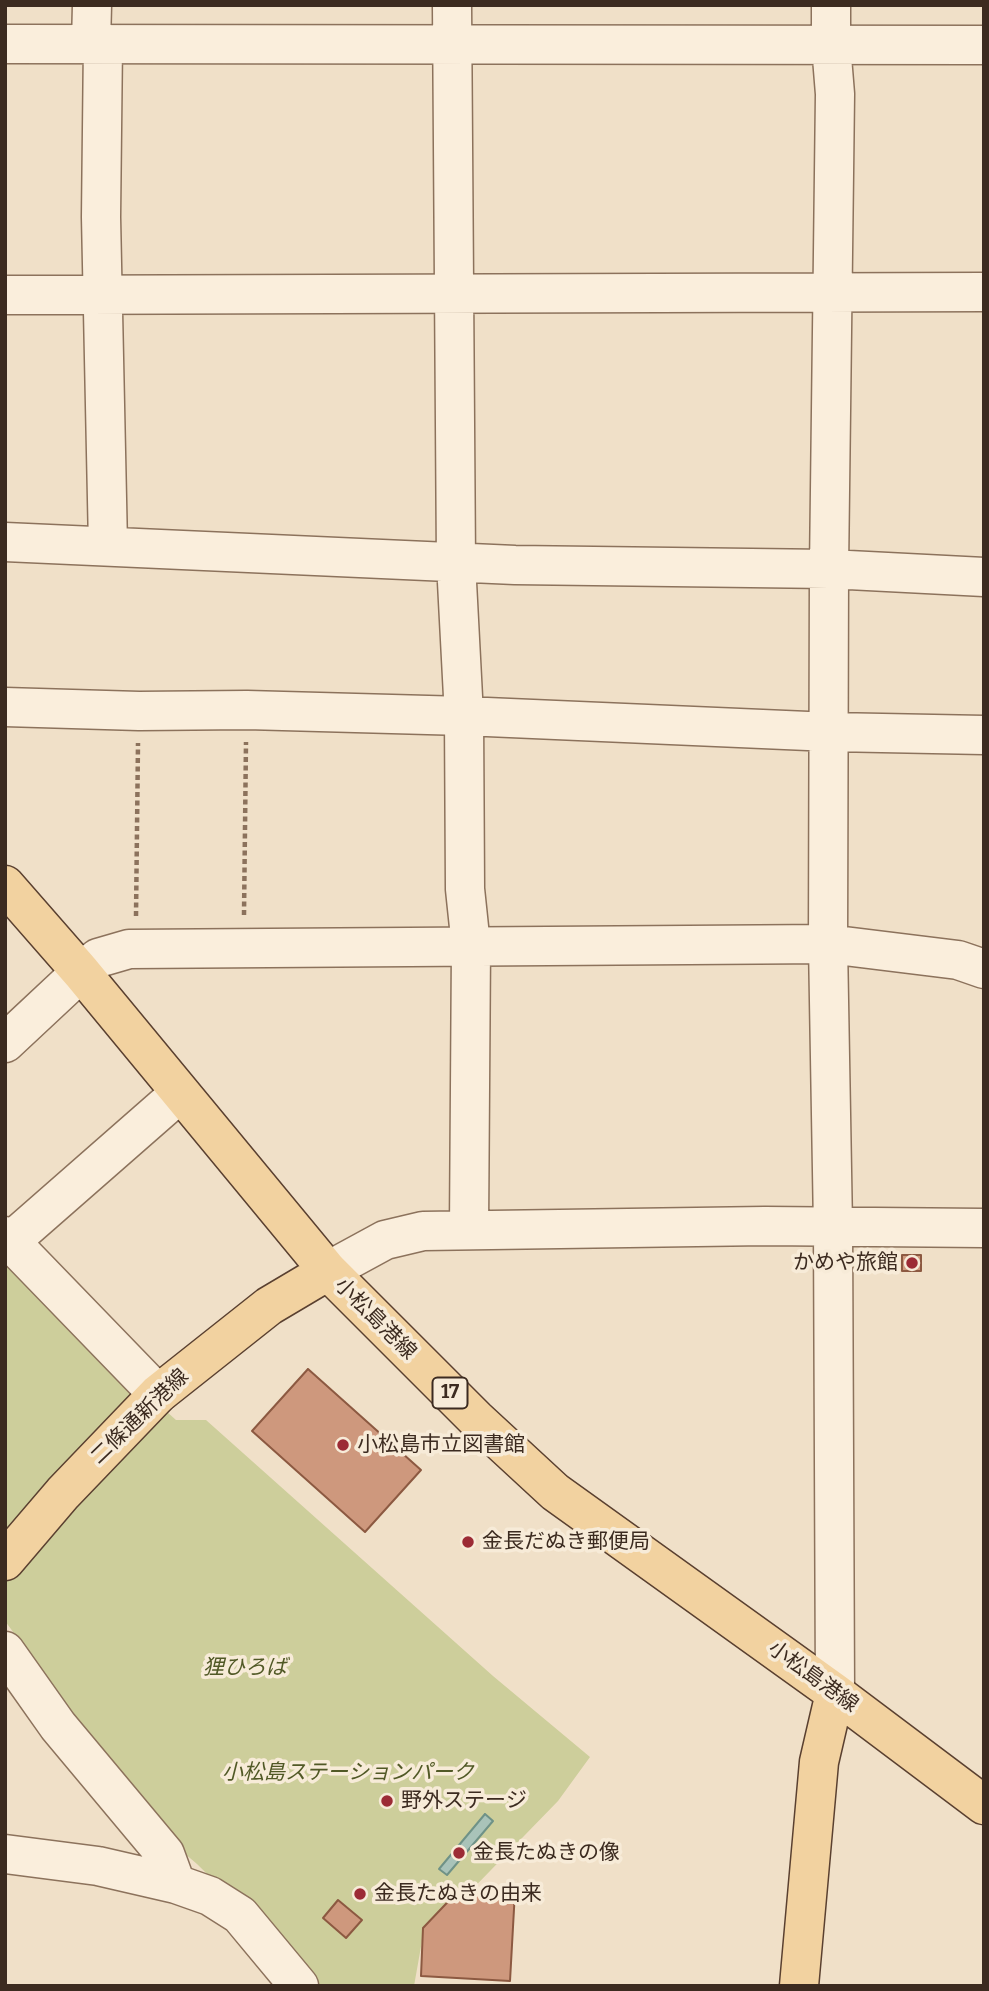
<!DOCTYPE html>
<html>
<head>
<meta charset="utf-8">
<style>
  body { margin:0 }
  #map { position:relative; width:989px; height:1991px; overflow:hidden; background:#f0e0c8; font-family:Bitter,serif }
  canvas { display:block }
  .frame { position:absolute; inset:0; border:7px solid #3c2b20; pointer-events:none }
</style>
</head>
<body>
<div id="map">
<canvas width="989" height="1991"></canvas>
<div class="frame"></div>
</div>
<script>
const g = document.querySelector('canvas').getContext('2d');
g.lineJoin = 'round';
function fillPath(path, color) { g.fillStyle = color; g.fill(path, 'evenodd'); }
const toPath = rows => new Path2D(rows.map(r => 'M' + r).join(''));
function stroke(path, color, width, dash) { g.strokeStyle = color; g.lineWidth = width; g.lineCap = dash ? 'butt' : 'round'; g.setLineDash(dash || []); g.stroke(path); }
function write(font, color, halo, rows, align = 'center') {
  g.font = font + ' Bitter,"Noto Sans JP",serif'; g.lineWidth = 7; g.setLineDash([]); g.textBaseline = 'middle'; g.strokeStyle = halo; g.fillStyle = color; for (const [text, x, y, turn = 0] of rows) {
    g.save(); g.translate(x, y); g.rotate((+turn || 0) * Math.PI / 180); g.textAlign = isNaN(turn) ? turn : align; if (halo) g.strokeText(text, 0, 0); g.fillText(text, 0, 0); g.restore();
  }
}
const green = toPath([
  [5,1255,118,1368,176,1420,206,1420,493,1676,590,1757,558,1801,422,1941,414,1986,320,1986,197,1864,165,1837,5,1621]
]);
const water = toPath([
  [485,1814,493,1821,447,1875,439,1869,485,1814]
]);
const building = toPath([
  [902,1255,921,1255,921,1271,902,1271,902,1255],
  [308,1369,421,1470,365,1532,252,1431,308,1369],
  [461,1888,515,1891,510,1981,421,1976,423,1928,461,1888],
  [338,1900,362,1920,346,1938,323,1918,338,1900]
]);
const path = toPath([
  [244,915,246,742],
  [136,916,138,743]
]);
const minor = toPath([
  [452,5,456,563,464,716,465,889,471,946,469,1229],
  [831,5,831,45,835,94,829,569,828,944,833,1227,835,1693],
  [103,43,101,217,108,546],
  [5,44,984,45],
  [91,44,92,5],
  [5,295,984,292],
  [5,542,515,565,829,569,984,577],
  [5,707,139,711,247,710,464,716,831,732,984,735],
  [5,1043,81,972,98,958,129,949,828,944,958,960,984,969],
  [5,1236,158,1394],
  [11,1241,180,1093],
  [328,1271,385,1240,423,1231,765,1226,984,1228],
  [5,1651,58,1726,165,1854,176,1884],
  [5,1854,98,1866,176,1884,210,1896,240,1915,299,1986]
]);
const major = toPath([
  [5,885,81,972,328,1271,476,1419,555,1492,835,1693,984,1805],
  [5,1561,63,1493,158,1394,269,1306,328,1271],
  [799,1986,819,1762,835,1693]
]);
const markers = [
  [912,1263,7,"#9c2b35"],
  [343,1445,7,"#9c2b35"],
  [468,1542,7,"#9c2b35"],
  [387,1801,7,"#9c2b35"],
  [459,1853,7,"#9c2b35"],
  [360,1894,7,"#9c2b35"]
];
const shields = [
  [450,1393,35]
];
const shieldNames = [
  ["17",450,1393]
];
const poiNames = [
  ["かめや旅館",898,1263,"right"],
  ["小松島市立図書館",357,1445],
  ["金長だぬき郵便局",482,1542],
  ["野外ステージ",401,1801],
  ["金長たぬきの像",473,1853],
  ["金長たぬきの由来",374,1894]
];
const streetNames = [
  ["小松島港線",375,1319,45],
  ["二條通新港線",140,1417,-44],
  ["小松島港線",813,1677,36]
];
const parkNames = [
  ["狸ひろば",245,1668],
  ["小松島ステーションパーク",348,1773]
];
fillPath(green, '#cdce9b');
fillPath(water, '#a9c3b9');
stroke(water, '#6f9287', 2);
fillPath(building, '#ce987d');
stroke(building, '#8c5941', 2);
stroke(minor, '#8c725c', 41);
stroke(major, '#5a4030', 41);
stroke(path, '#8c725c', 4.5, [5, 3.5]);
stroke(minor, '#faeedc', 38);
stroke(major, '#f2d2a0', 38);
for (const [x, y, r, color] of markers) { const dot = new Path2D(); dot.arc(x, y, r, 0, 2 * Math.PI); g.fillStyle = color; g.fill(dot); stroke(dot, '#f7ebd8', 2.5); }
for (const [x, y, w] of shields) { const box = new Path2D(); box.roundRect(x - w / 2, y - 15.5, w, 31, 5); g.fillStyle = '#f7ebd8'; g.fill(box); stroke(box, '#3c2b20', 2); }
write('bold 19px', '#3c2b20', null, shieldNames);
write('21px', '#3c2b20', '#f7ebd8', poiNames, 'left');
write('21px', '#3c2b20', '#f7ebd8', streetNames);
write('italic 21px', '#515926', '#f7ebd8', parkNames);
</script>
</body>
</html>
